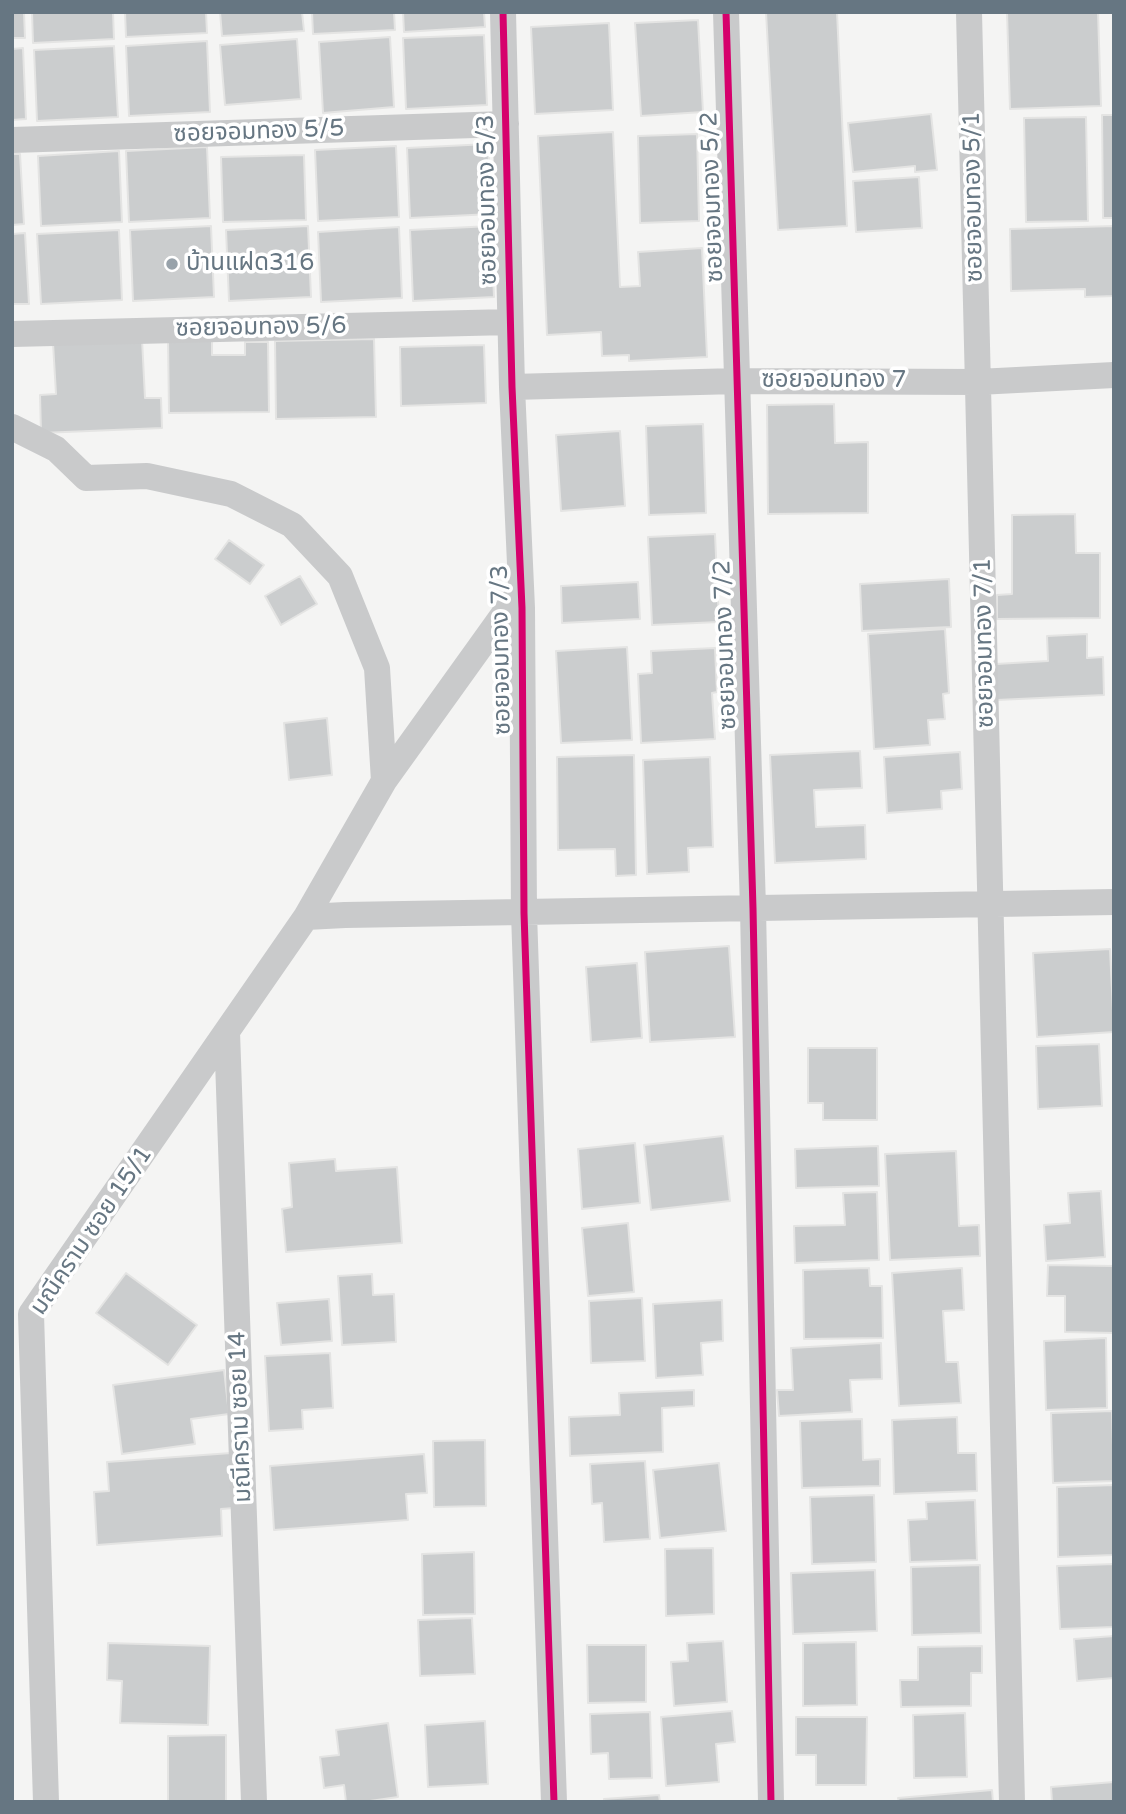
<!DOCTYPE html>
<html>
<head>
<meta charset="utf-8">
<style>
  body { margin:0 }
  #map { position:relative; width:1126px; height:1814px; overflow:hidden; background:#f4f4f3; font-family:"Varela Round",sans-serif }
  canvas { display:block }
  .frame { position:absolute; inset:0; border:14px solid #667682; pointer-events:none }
</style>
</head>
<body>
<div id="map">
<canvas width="1126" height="1814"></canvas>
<div class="frame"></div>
</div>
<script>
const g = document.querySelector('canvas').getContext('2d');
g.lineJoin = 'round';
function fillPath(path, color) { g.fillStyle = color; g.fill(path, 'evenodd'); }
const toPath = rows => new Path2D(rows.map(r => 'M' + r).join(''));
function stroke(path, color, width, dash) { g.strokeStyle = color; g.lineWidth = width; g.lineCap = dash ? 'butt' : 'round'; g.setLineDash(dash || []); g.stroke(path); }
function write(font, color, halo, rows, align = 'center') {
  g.font = font + ' "Varela Round","Noto Sans Thai",sans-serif'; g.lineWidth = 7; g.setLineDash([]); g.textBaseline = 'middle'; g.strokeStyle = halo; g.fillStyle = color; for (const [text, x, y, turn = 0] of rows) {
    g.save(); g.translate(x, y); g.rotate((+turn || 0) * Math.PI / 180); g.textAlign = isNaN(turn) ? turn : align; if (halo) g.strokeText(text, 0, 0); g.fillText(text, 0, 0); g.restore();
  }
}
const building = toPath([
  [12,12,24,12,25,38,12,38,12,12],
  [32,12,113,12,114,39,33,43,32,12],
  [125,12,206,12,207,33,126,37,125,12],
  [220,12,302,12,304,31,222,36,220,12],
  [312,12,394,12,395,30,313,34,312,12],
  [403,12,484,12,485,27,404,32,403,12],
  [766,12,837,12,847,226,778,230,766,12],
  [1007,12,1098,12,1101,106,1010,109,1007,12],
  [698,20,703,112,641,116,635,23,698,20],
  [609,23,613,110,535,114,531,27,609,23],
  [484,35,487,105,406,109,403,38,484,35],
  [390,37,394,107,323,113,319,42,390,37],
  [297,39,301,99,225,105,220,45,297,39],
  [207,41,210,112,129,116,126,46,207,41],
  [114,46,118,117,37,121,34,50,114,46],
  [23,48,26,119,12,120,12,49,23,48],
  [931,114,937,170,915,172,915,166,853,172,848,123,931,114],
  [1102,115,1114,115,1114,218,1103,218,1102,115],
  [1086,117,1088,221,1026,222,1024,118,1086,117],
  [613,132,620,287,640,286,638,252,702,248,707,357,629,361,629,355,602,356,601,332,547,335,538,136,613,132],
  [697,134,699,221,640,223,638,136,697,134],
  [488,144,492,214,410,218,407,148,488,144],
  [396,146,399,217,318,221,315,150,396,146],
  [207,147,210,218,129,222,126,151,207,147],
  [119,151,122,222,41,226,38,156,119,151],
  [12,154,20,154,24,224,12,225,12,154],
  [304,155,306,220,223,222,221,157,304,155],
  [919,177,922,228,856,232,853,181,919,177],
  [211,226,214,297,133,301,130,230,211,226],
  [308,226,311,297,229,301,226,230,308,226],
  [491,226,494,297,413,301,410,230,491,226],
  [1114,226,1114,296,1085,297,1085,289,1011,291,1010,229,1114,226],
  [399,227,402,298,321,302,318,232,399,227],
  [119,230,122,300,41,304,37,234,119,230],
  [25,233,29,304,12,304,12,234,25,233],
  [142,339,145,398,161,398,162,428,41,433,40,395,56,394,53,343,142,339],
  [168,339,212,339,212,355,245,355,245,342,268,342,269,412,169,413,168,339],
  [374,339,376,417,276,419,275,341,374,339],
  [484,345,486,403,401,406,400,347,484,345],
  [834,404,835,443,868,442,868,513,768,514,767,405,834,404],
  [703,424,706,513,649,515,646,426,703,424],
  [620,431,625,506,561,511,556,435,620,431],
  [1075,514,1076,553,1100,553,1100,618,997,619,997,595,1012,594,1012,515,1075,514],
  [715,534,719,622,652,625,648,537,715,534],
  [229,540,264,565,250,584,215,559,229,540],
  [300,576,317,604,281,625,265,596,300,576],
  [949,579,951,627,862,631,860,584,949,579],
  [638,582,640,619,562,623,561,586,638,582],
  [945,629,949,693,943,694,945,719,928,720,930,745,874,749,868,634,945,629],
  [1087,634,1087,658,1103,657,1104,695,997,700,996,664,1048,661,1047,636,1087,634],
  [627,647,632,740,561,743,556,651,627,647],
  [715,648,717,692,712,693,715,739,641,743,638,674,652,673,651,651,715,648],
  [327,718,332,775,289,780,284,723,327,718],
  [860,751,862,788,814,790,816,827,865,825,866,859,775,863,770,755,860,751],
  [960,752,962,789,941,791,942,809,887,813,884,757,960,752],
  [634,755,636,875,616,876,615,849,558,850,557,757,634,755],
  [710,757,713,847,688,848,689,872,647,874,643,760,710,757],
  [729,946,735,1037,650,1042,645,952,729,946],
  [1110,949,1114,1032,1037,1037,1033,953,1110,949],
  [637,963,642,1038,591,1042,586,967,637,963],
  [1099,1044,1102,1106,1038,1109,1036,1046,1099,1044],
  [808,1048,877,1048,877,1120,823,1120,823,1103,808,1103,808,1048],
  [723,1136,730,1201,651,1210,644,1145,723,1136],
  [635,1143,640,1203,582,1209,578,1149,635,1143],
  [878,1146,879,1186,796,1188,795,1149,878,1146],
  [956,1151,959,1226,979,1225,980,1256,890,1260,885,1154,956,1151],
  [335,1159,336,1171,397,1167,402,1243,286,1252,282,1209,292,1207,289,1163,335,1159],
  [1101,1191,1105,1257,1046,1261,1044,1225,1070,1223,1068,1193,1101,1191],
  [877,1192,879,1260,795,1263,794,1226,845,1225,843,1193,877,1192],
  [628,1223,634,1292,588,1296,582,1228,628,1223],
  [1048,1265,1114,1266,1114,1333,1065,1332,1065,1296,1047,1296,1048,1265],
  [869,1268,870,1286,882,1286,883,1338,804,1339,803,1270,869,1268],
  [962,1268,964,1310,943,1311,946,1362,958,1362,961,1403,899,1406,892,1273,962,1268],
  [126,1273,197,1325,168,1365,96,1313,126,1273],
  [372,1274,373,1295,394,1294,396,1342,342,1345,338,1276,372,1274],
  [642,1298,645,1361,591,1363,589,1301,642,1298],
  [329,1299,332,1341,281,1345,277,1303,329,1299],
  [722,1300,723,1341,701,1343,703,1375,656,1378,653,1304,722,1300],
  [1106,1338,1107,1408,1046,1410,1044,1341,1106,1338],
  [881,1343,882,1379,850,1380,852,1412,779,1416,777,1390,793,1390,791,1348,881,1343],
  [330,1353,333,1408,302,1410,303,1429,269,1431,265,1356,330,1353],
  [224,1370,229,1414,191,1419,195,1444,122,1454,113,1385,224,1370],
  [694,1390,694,1406,662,1408,663,1452,570,1456,569,1417,620,1415,619,1393,694,1390],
  [1112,1411,1114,1481,1053,1483,1051,1413,1112,1411],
  [957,1417,958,1453,976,1453,977,1491,894,1494,892,1420,957,1417],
  [862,1419,863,1460,880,1459,880,1486,802,1488,800,1421,862,1419],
  [485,1440,486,1506,434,1507,433,1441,485,1440],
  [231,1453,234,1508,221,1509,222,1536,97,1545,94,1492,109,1491,107,1462,231,1453],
  [424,1454,427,1493,406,1494,408,1520,274,1530,270,1466,424,1454],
  [645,1461,650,1539,604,1542,602,1503,592,1504,590,1464,645,1461],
  [719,1463,726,1531,660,1538,653,1470,719,1463],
  [1114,1485,1114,1555,1058,1557,1057,1487,1114,1485],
  [874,1495,876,1562,812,1564,810,1497,874,1495],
  [975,1500,977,1560,910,1562,908,1520,927,1519,926,1502,975,1500],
  [713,1548,714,1614,666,1616,665,1549,713,1548],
  [474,1552,475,1614,423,1615,422,1554,474,1552],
  [1114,1564,1114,1627,1060,1629,1057,1566,1114,1564],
  [980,1565,981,1633,912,1635,911,1567,980,1565],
  [875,1570,877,1631,793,1634,791,1573,875,1570],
  [472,1618,475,1674,420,1676,418,1620,472,1618],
  [1114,1636,1114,1678,1077,1681,1074,1639,1114,1636],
  [723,1641,727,1702,674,1706,671,1662,688,1661,687,1643,723,1641],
  [856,1642,857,1705,803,1706,803,1643,856,1642],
  [108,1643,210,1646,208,1725,120,1723,122,1681,107,1680,108,1643],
  [587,1645,646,1645,646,1702,588,1703,587,1645],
  [982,1646,982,1673,971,1673,971,1706,901,1707,900,1680,918,1680,918,1647,982,1646],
  [732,1711,735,1742,716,1744,719,1782,666,1786,661,1717,732,1711],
  [650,1712,652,1778,609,1779,608,1753,591,1754,590,1714,650,1712],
  [965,1713,967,1777,914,1778,913,1715,965,1713],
  [796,1717,867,1717,866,1785,816,1785,816,1755,796,1755,796,1717],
  [485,1721,488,1784,428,1787,425,1725,485,1721],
  [388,1723,398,1797,363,1802,346,1802,344,1785,324,1788,320,1757,339,1755,336,1730,388,1723],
  [226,1735,226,1802,168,1802,168,1736,226,1735],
  [1114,1782,1114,1802,1052,1802,1051,1787,1114,1782],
  [992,1790,993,1802,899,1802,898,1798,992,1790],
  [659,1795,660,1802,604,1802,604,1799,659,1795]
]);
const street = toPath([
  [503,12,512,387,522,608,524,913,554,1802],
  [726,12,753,908,771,1802],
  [969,12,1012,1802],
  [12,140,506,124],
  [12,334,510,322],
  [512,387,737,381,978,382,1114,375],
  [12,427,56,449,86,478,147,476,231,494,292,525,340,576,377,668,384,781,306,917,31,1314,46,1802],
  [384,781,521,590],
  [306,917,345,915,1114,902],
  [227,1032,254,1802]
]);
const cycleway = toPath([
  [503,12,512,387,522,608,524,913,554,1802],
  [726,12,753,908,771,1802]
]);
const markers = [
  [172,264,7,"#98a2aa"]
];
const streetNames = [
  ["ซอยจอมทอง 5/5",259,132,-2],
  ["ซอยจอมทอง 5/2",713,197,-92],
  ["ซอยจอมทอง 5/1",974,197,-91],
  ["ซอยจอมทอง 5/3",488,200,-91],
  ["ซอยจอมทอง 5/6",261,328,-1],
  ["ซอยจอมทอง 7",834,381],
  ["ซอยจอมทอง 7/1",985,643,-91],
  ["ซอยจอมทอง 7/2",726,645,-92],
  ["ซอยจอมทอง 7/3",502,650,-91],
  ["มณีคราม ซอย 15/1",92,1231,-56],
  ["มณีคราม ซอย 14",241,1417,-92]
];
const poiNames = [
  ["บ้านแฝด316",186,264]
];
fillPath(building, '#cbcdce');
stroke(building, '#e4e4e3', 2);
stroke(street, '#c9cacb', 26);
stroke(cycleway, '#d6006c', 7);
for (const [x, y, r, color] of markers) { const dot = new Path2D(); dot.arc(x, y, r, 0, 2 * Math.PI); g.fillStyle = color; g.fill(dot); stroke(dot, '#fff', 2.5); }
write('24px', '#667682', '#fff', streetNames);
write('24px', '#667682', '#fff', poiNames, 'left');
</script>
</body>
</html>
